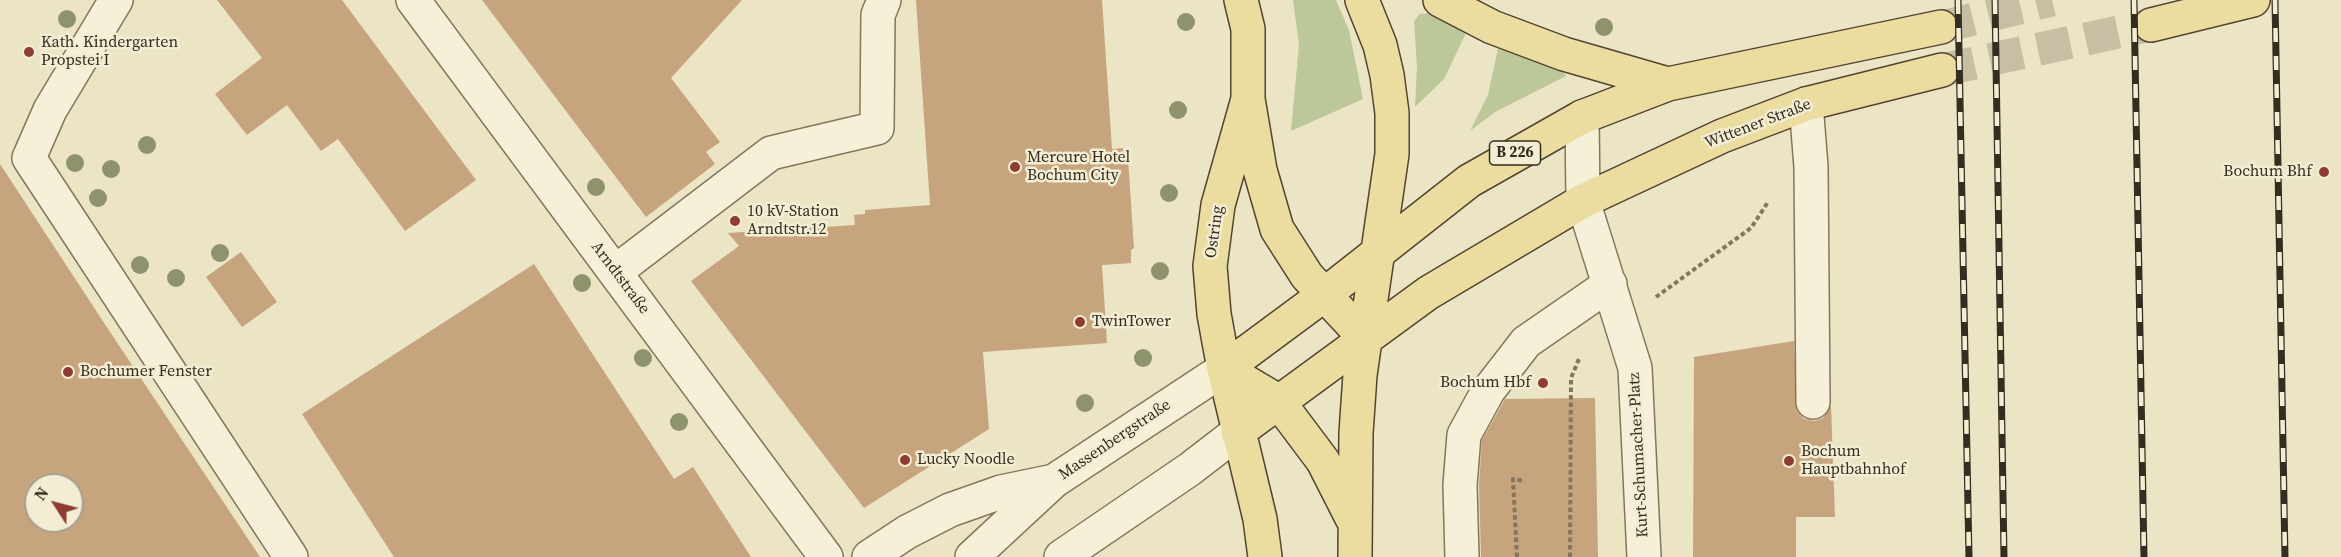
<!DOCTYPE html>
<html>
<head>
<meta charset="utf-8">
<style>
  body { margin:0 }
  #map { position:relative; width:2341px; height:557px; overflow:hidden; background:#ebe4c5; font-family:"Source Serif 4",serif }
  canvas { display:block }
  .north { position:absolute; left:24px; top:473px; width:60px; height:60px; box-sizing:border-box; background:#f3edd4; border:2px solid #a7a08c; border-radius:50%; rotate:306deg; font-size:16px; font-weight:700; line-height:24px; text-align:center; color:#352d1f }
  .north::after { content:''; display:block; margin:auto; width:21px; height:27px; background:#8e3b31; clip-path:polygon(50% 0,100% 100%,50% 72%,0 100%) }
</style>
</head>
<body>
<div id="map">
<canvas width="2341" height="557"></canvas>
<div class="north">N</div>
</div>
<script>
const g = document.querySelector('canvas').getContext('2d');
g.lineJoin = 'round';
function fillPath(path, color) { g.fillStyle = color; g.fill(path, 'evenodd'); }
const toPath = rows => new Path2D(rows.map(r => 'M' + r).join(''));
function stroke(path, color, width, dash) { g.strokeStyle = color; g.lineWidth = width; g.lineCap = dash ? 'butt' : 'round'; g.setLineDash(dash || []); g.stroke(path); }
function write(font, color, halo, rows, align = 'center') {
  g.font = font + ' "Source Serif 4",serif'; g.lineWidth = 5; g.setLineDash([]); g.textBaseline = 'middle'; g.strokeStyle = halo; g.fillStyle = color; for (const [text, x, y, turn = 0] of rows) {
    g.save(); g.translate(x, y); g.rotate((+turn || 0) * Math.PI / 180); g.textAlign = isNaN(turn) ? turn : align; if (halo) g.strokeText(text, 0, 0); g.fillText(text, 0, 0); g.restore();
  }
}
const green = toPath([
  [1293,0,1336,0,1349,30,1363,99,1291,131,1299,45],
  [1430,13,1466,33,1444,79,1415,107,1417,68,1414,21,1420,14],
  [1498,48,1562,70,1566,76,1495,112,1470,131,1488,95]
]);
const building = toPath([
  [217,0,342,0,476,180,405,231,338,139,321,151,287,105,247,135,215,94,262,58],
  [482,0,742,0,671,78,720,142,706,152,715,164,646,217],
  [916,0,1102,0,1112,149,1123,148,1124,159,1128,158,1134,248,1131,250,1131,263,1102,265,1107,343,983,352,989,429,864,508,691,281,739,246,728,233,855,225,854,215,865,214,865,210,930,205],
  [0,164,110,332,260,557,0,557],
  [36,485,72,485,72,521,36,521],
  [241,252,277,302,242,327,206,277],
  [534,264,674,479,693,467,751,557,394,557,302,414],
  [1794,341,1797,411,1804,419,1814,421,1823,418,1831,406,1835,517,1796,517,1796,557,1693,557,1694,357],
  [1595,398,1598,557,1481,557,1479,485,1482,440,1504,401,1505,399]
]);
const majorTunnel = toPath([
  [1941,27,2052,0],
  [1942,70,2151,25]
]);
const path = toPath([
  [1656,297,1751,228,1768,202],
  [1517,557,1513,479,1525,481],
  [1570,557,1571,378,1579,359]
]);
const minor = toPath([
  [116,0,50,110,29,158,291,557],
  [413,0,826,557],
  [1806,104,1811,167,1813,402],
  [1582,117,1583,201,1635,368,1644,557],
  [615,272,771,153,877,128,878,15,884,0],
  [869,557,907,532,950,510,1001,492,1054,481,1224,369],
  [972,557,1054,481],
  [1061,557,1190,469,1238,432],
  [1462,557,1460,485,1464,435,1488,391,1526,342,1610,284]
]);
const major = toPath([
  [1241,0,1248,29,1248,99,1260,170,1277,229,1307,276,1365,338],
  [1440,0,1492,27,1564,54,1668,84],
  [2151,25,2253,0],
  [1248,99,1218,205,1210,266,1214,314,1224,369,1260,519,1265,557],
  [1224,369,1324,295,1469,181,1582,117,1668,84,1941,27],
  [1224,369,1278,401,1323,461,1352,518],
  [1238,432,1428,293,1583,201,1722,136,1806,104,1942,70],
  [1355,557,1356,433,1360,375,1392,154,1392,113,1387,75,1380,45,1362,0]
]);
const rail = toPath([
  [1958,0,1969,557],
  [1995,0,2004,557],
  [2134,0,2144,557],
  [2275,0,2285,557]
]);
const trees = [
  [67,19],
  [1186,22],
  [1604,27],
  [1178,110],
  [147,145],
  [75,163],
  [111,169],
  [596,187],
  [1169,193],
  [98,198],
  [220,253],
  [140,265],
  [1160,271],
  [176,278],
  [582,283],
  [643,358],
  [1143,358],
  [1085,403],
  [679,422]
];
const markers = [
  [29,52,6,"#8e3b31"],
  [1015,167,6,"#8e3b31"],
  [2324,172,6,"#8e3b31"],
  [735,221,6,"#8e3b31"],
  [1080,322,6,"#8e3b31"],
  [68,372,6,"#8e3b31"],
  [1543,383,6,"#8e3b31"],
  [905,460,6,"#8e3b31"],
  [1789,461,6,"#8e3b31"]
];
const shields = [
  [1515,153,51]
];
const shieldNames = [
  ["B 226",1515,153]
];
const poiNames = [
  ["Kath. Kindergarten",41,43],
  ["Propstei I",41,61],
  ["Mercure Hotel",1027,158],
  ["Bochum City",1027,176],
  ["Bochum Bhf",2312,172,"right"],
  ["10 kV-Station",747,212],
  ["Arndtstr.12",747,230],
  ["TwinTower",1092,322],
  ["Bochumer Fenster",80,372],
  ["Bochum Hbf",1531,383,"right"],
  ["Bochum",1801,452],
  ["Hauptbahnhof",1801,470],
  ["Lucky Noodle",917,460]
];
const streetNames = [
  ["Wittener Straße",1758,124,-21],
  ["Ostring",1215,232,-82],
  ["Arndtstraße",620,278,53],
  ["Massenbergstraße",1115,440,-34],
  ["Kurt-Schumacher-Platz",1639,455,-93]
];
fillPath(green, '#bdc89a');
fillPath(building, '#c6a47e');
stroke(majorTunnel, '#c7bfa4', 33, [33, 16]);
stroke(minor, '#84765c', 36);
stroke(major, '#524430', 36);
stroke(path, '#84765c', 4, [4.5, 3]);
stroke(minor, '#f6f0d8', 33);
stroke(major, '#ebdca0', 33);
stroke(rail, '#352d1f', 7);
stroke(rail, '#f3edd4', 4.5, [14]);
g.fillStyle = '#8e936e';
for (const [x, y] of trees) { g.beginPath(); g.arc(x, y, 9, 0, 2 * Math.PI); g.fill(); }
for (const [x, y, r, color] of markers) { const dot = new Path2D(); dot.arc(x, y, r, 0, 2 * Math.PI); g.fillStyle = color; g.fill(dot); stroke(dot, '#f3edd4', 2); }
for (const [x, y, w] of shields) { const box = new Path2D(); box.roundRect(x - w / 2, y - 12, w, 24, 4.5); g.fillStyle = '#f3edd4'; g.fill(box); stroke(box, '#352d1f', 1.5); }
write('bold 15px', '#352d1f', null, shieldNames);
write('16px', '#352d1f', '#f3edd4', poiNames, 'left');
write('16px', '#352d1f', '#f3edd4', streetNames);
</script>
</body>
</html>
